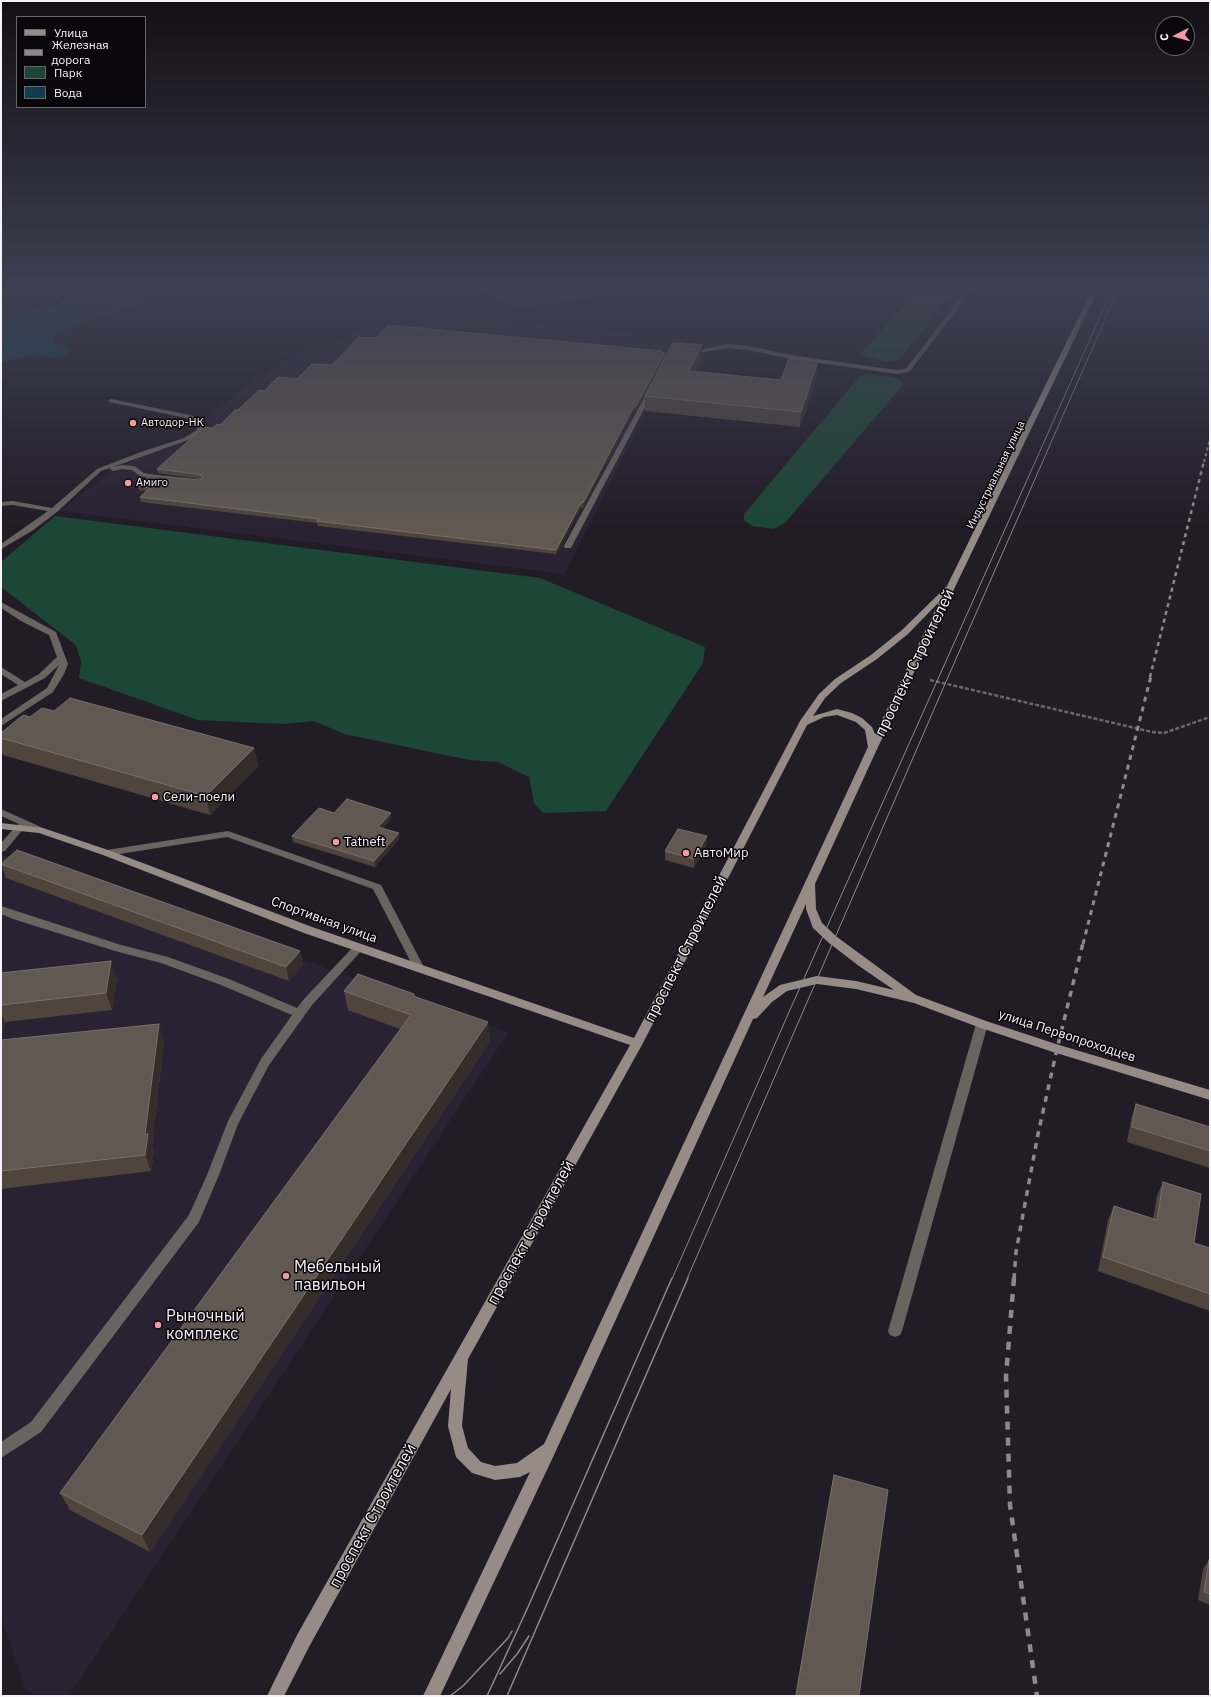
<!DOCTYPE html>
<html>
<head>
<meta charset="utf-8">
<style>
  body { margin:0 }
  #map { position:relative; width:1211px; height:1697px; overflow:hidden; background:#221c27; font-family:"IBM Plex Sans",sans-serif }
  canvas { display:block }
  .frame { position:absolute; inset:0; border:2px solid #f6f2fa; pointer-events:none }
  .legend { position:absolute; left:16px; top:16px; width:130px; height:92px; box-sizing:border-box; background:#0a070c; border:1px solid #68656b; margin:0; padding:5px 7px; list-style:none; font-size:12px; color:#f6f2fa }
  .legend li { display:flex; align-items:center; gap:8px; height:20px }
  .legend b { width:20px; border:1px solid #68656b }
  .north { position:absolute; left:1155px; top:16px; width:40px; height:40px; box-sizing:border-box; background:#0a070c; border:1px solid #68656b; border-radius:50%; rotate:264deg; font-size:11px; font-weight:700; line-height:16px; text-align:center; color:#f6f2fa }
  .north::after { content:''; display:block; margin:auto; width:14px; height:18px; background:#f49aa2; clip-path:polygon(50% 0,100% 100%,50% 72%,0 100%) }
</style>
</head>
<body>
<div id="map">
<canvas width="1211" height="1697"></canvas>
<div class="frame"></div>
<ul class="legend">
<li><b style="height:5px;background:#968c85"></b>Улица</li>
<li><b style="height:5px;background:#8d8891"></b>Железная дорога</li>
<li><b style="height:11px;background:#1c4635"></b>Парк</li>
<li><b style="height:11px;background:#103e4a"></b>Вода</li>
</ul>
<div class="north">С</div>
</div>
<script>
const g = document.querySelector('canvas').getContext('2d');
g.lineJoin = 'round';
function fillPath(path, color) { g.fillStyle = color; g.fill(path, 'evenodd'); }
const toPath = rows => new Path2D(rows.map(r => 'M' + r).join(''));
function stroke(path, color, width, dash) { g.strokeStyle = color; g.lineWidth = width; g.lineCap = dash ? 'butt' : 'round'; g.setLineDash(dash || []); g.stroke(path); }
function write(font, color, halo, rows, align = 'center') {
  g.font = font + ' "IBM Plex Sans",sans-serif'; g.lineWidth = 3; g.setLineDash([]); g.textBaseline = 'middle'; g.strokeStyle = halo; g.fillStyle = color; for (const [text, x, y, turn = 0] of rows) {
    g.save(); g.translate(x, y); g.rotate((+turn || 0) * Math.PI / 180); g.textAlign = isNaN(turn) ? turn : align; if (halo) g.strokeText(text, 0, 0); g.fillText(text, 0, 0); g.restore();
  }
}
const built = toPath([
  [429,312,681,339,565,574,60,511,103,478,117,469,145,455,187,440,200,439,215,428,205,420,248,384,295,354,361,331],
  [1,854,509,1032,69,1696,37,1696,25,1689,1,1618]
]);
const green = toPath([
  [918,290,955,290,900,359,887,362,866,357,861,353],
  [868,374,896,378,902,381,903,385,785,523,774,529,752,526,744,520,744,514,860,376],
  [55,516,540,578,705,647,703,663,606,811,543,813,534,803,529,777,498,762,469,760,344,734,314,721,283,724,198,720,79,678,81,662,76,645,1,587,1,562]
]);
const water = toPath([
  [89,290,150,290,147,291,144,295,144,300,139,305,97,317,59,333,54,339,53,343,71,348,68,354,57,358,33,355,1,362,1,321,28,310,56,305,72,295],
  [486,290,620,290,563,304,538,305,526,308,514,308,482,292]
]);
const path = toPath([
  [930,680,1152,732,1164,733,1210,717]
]);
const lane = toPath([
  [966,290,972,290,910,371,908,372,897,374,791,359,749,350,727,348,689,355,686,353,727,344,749,346,791,355,867,366,897,370,906,369,966,290],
  [649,389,654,390,572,546,571,548,565,548,564,546,649,389],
  [111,399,190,415,200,419,203,431,188,440,113,467,122,465,134,466,144,473,164,477,164,479,140,476,132,470,122,469,113,471,111,470,110,468,101,471,57,512,32,531,1,549,1,544,48,511,13,505,1,506,1,502,13,501,52,508,97,469,138,453,184,438,197,430,195,421,186,418,109,402,108,401,111,399],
  [1,602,56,632,68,664,64,674,53,692,1,726,1,719,47,688,59,665,45,678,1,701,1,694,18,685,1,674,1,667,25,682,39,674,57,657,49,635,21,621,1,608,1,602],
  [1,809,43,828,45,830,40,833,25,827,5,851,1,852,1,843,17,825,19,824,1,816,1,809],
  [228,831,381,885,425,969,424,972,416,972,373,889,227,837,107,856,102,853,107,850,228,831],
  [1,906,121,945,168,957,229,979,297,1008,304,999,355,945,363,945,364,948,312,1005,269,1065,238,1124,219,1175,199,1222,41,1432,1,1458,1,1442,31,1422,189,1215,207,1175,228,1121,261,1059,292,1015,221,985,161,963,115,951,13,919,1,914,1,906],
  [982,1020,986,1021,988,1024,902,1331,900,1335,895,1337,890,1335,888,1331,976,1024,978,1021,982,1020]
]);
const secondary = toPath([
  [1092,290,1098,290,878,747,815,884,816,909,822,923,837,937,916,995,986,1021,1059,1045,1210,1090,1210,1100,1053,1052,978,1027,914,1003,856,989,817,984,787,991,772,1002,757,1018,753,1019,554,1455,440,1696,423,1696,530,1472,520,1477,495,1480,472,1473,456,1457,448,1426,451,1389,309,1647,284,1696,267,1696,297,1635,630,1045,304,933,103,855,39,833,1,829,1,823,43,828,111,851,312,927,634,1038,800,721,819,694,835,679,871,655,902,630,947,586,1092,290],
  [939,602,875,734,872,727,862,718,852,713,837,709,813,716,825,698,841,683,877,659,908,634,939,602],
  [837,715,856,722,865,730,868,747,544,1444,517,1463,495,1466,481,1462,468,1448,462,1426,468,1359,643,1043,807,725,824,717,837,715],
  [806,904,806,909,813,928,829,943,859,966,894,990,856,981,817,976,780,985,763,997,806,904]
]);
const tramFar1 = toPath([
  [672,1279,789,1012,1112,290],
  [687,1279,945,684,1118,290]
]);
const tram = toPath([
  [500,1674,517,1654,529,1636],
  [450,1696,463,1686,508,1638,512,1631],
  [487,1696,528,1607,672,1278],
  [507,1696,688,1278]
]);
const railFar4 = toPath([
  [1204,462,1210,439]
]);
const railFar3 = toPath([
  [1150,677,1204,461]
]);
const railFar2 = toPath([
  [1083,944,1151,676]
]);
const railFar1 = toPath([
  [1014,1279,1016,1252,1038,1134,1057,1049,1083,943]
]);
const rail = toPath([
  [1014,1278,1006,1376,1010,1505,1037,1696]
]);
const wall = toPath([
  [376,338,662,352,665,357,636,410,633,412,591,492,583,508,581,508,556,554,318,526,317,523,141,502,140,497,146,491,139,490,138,486,201,480,198,479,158,473,157,469,213,428,220,425,264,391,297,379,332,365],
  [702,345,701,360,695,371,781,380,817,376,800,427,645,411,645,396],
  [54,711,254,748,258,766,210,815,3,755,1,749,1,733,30,717],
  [334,813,391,819,383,828,399,839,375,867,293,842,292,836],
  [707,836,706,846,694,868,665,860,665,851],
  [1,863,300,951,303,965,289,981,6,878],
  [1,973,117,978,112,1010,5,1022,1,1039],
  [344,991,414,994,415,996,490,1041,150,1552,70,1510,60,1493,400,1029,348,1010],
  [1,1040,164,1041,152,1145,154,1151,151,1171,1,1189],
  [1136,1104,1210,1127,1210,1168,1127,1142,1131,1119],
  [1163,1182,1194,1243,1210,1248,1210,1311,1098,1271,1108,1220,1114,1206,1153,1219,1157,1196],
  [834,1475,859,1696,795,1696,831,1488],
  [1209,1560,1210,1561,1210,1605,1198,1600,1203,1569]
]);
const shadedWall = toPath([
  [702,345,701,360,688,386,689,371],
  [665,353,665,357,636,410,633,412,583,508,583,503,633,408],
  [818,361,817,376,800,427,801,412],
  [581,503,581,508,556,554,556,550],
  [254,748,258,766,210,815,206,796],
  [391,813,391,819,379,833,378,827],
  [399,833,399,839,375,867,374,861],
  [707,836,706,846,694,868,694,859],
  [300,951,303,965,289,981,286,967],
  [111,961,117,978,112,1010,106,993],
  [1,1012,5,1022,1,1039],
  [488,1022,490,1041,150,1552,142,1535],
  [159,1024,164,1041,152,1145,154,1151,151,1171,145,1155,145,1134]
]);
const building = toPath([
  [388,325,662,351,661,352,665,353,636,406,633,408,591,488,583,503,581,503,556,550,317,521,319,519,140,497,150,488,138,486,150,475,199,480,202,479,202,476,197,474,157,469,204,427,213,428,217,424,220,425,235,410,238,410,259,390,264,391,278,377,297,379,312,364,332,365,359,337,376,338,388,325],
  [680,343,702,345,689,371,781,380,789,358,818,361,801,412,645,396,672,344,680,343],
  [70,698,254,748,206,796,1,738,1,733,23,715,30,717,42,708,54,711,70,698],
  [347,799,391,813,378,827,399,833,374,861,292,836,319,808,334,813,347,799],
  [678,829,707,836,694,859,665,851,678,829],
  [17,850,300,951,286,967,1,864,17,850],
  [111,961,106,993,1,1005,1,973,111,961],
  [358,974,414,994,413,996,488,1022,142,1535,60,1493,411,1015,344,991,358,974],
  [159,1024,145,1134,148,1134,145,1155,1,1171,1,1040,159,1024],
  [1136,1104,1210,1127,1210,1151,1132,1127,1136,1104],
  [1163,1182,1201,1194,1194,1243,1210,1248,1210,1294,1103,1257,1114,1206,1157,1220,1163,1182],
  [834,1475,888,1490,859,1696,796,1696,834,1475],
  [1209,1560,1210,1561,1210,1594,1204,1592,1209,1560]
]);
const markers = [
  [133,423,4,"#f49aa2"],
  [128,483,4,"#f49aa2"],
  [155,797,4,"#f49aa2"],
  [336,842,4,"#f49aa2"],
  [686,853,4,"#f49aa2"],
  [286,1276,4,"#f49aa2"],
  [158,1325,4,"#f49aa2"]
];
const farPoinames = [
  ["Автодор-НК",141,423],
  ["Амиго",136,483]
];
const farStreetnames = [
  ["Индустриальная улица",996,475,-64]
];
const poiNames = [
  ["Сели-поели",163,797],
  ["Tatneft",344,842],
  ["АвтоМир",694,853]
];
const streetNames = [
  ["Спортивная улица",324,920,20],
  ["улица Первопроходцев",1067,1036,18]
];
const nearStreetnames = [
  ["проспект Строителей",915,663,-64],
  ["проспект Строителей",686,949,-63],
  ["проспект Строителей",531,1233,-61],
  ["проспект Строителей",373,1516,-61]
];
const nearPoinames = [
  ["Мебельный",294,1267],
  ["павильон",294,1285],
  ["Рыночный",166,1316],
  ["комплекс",166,1334]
];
fillPath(built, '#2a2132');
fillPath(green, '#1c4635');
fillPath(water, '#103e4a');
stroke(path, '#6b6670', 2.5, [4, 2]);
fillPath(lane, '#6a6460');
fillPath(secondary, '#968c85');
stroke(tramFar1, '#8d8891', 1);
stroke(tram, '#8d8891', 1.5);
stroke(railFar4, '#8d8891', 2, [3, 3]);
stroke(railFar3, '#8d8891', 2.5, [4, 4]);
stroke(railFar2, '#8d8891', 3, [5, 5]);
stroke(railFar1, '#8d8891', 3.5, [6, 6]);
stroke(rail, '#8d8891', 4.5, [8, 8]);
fillPath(wall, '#50453c');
fillPath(shadedWall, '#362d2b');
fillPath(building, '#615851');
stroke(building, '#79706b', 1);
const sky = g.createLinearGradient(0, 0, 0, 528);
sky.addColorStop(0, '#130f15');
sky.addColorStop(0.55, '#3e4052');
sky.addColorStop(1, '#3e405200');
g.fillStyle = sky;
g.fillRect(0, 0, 1211, 528);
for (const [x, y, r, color] of markers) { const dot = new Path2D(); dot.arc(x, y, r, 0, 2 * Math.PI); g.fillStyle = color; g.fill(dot); stroke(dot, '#0a070c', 1.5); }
write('11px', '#f6f2fa', '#0a070c', farPoinames, 'left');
write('11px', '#f6f2fa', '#0a070c', farStreetnames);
write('13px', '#f6f2fa', '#0a070c', poiNames, 'left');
write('13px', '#f6f2fa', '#0a070c', streetNames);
write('16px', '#f6f2fa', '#0a070c', nearStreetnames);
write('16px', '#f6f2fa', '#0a070c', nearPoinames, 'left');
</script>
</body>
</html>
